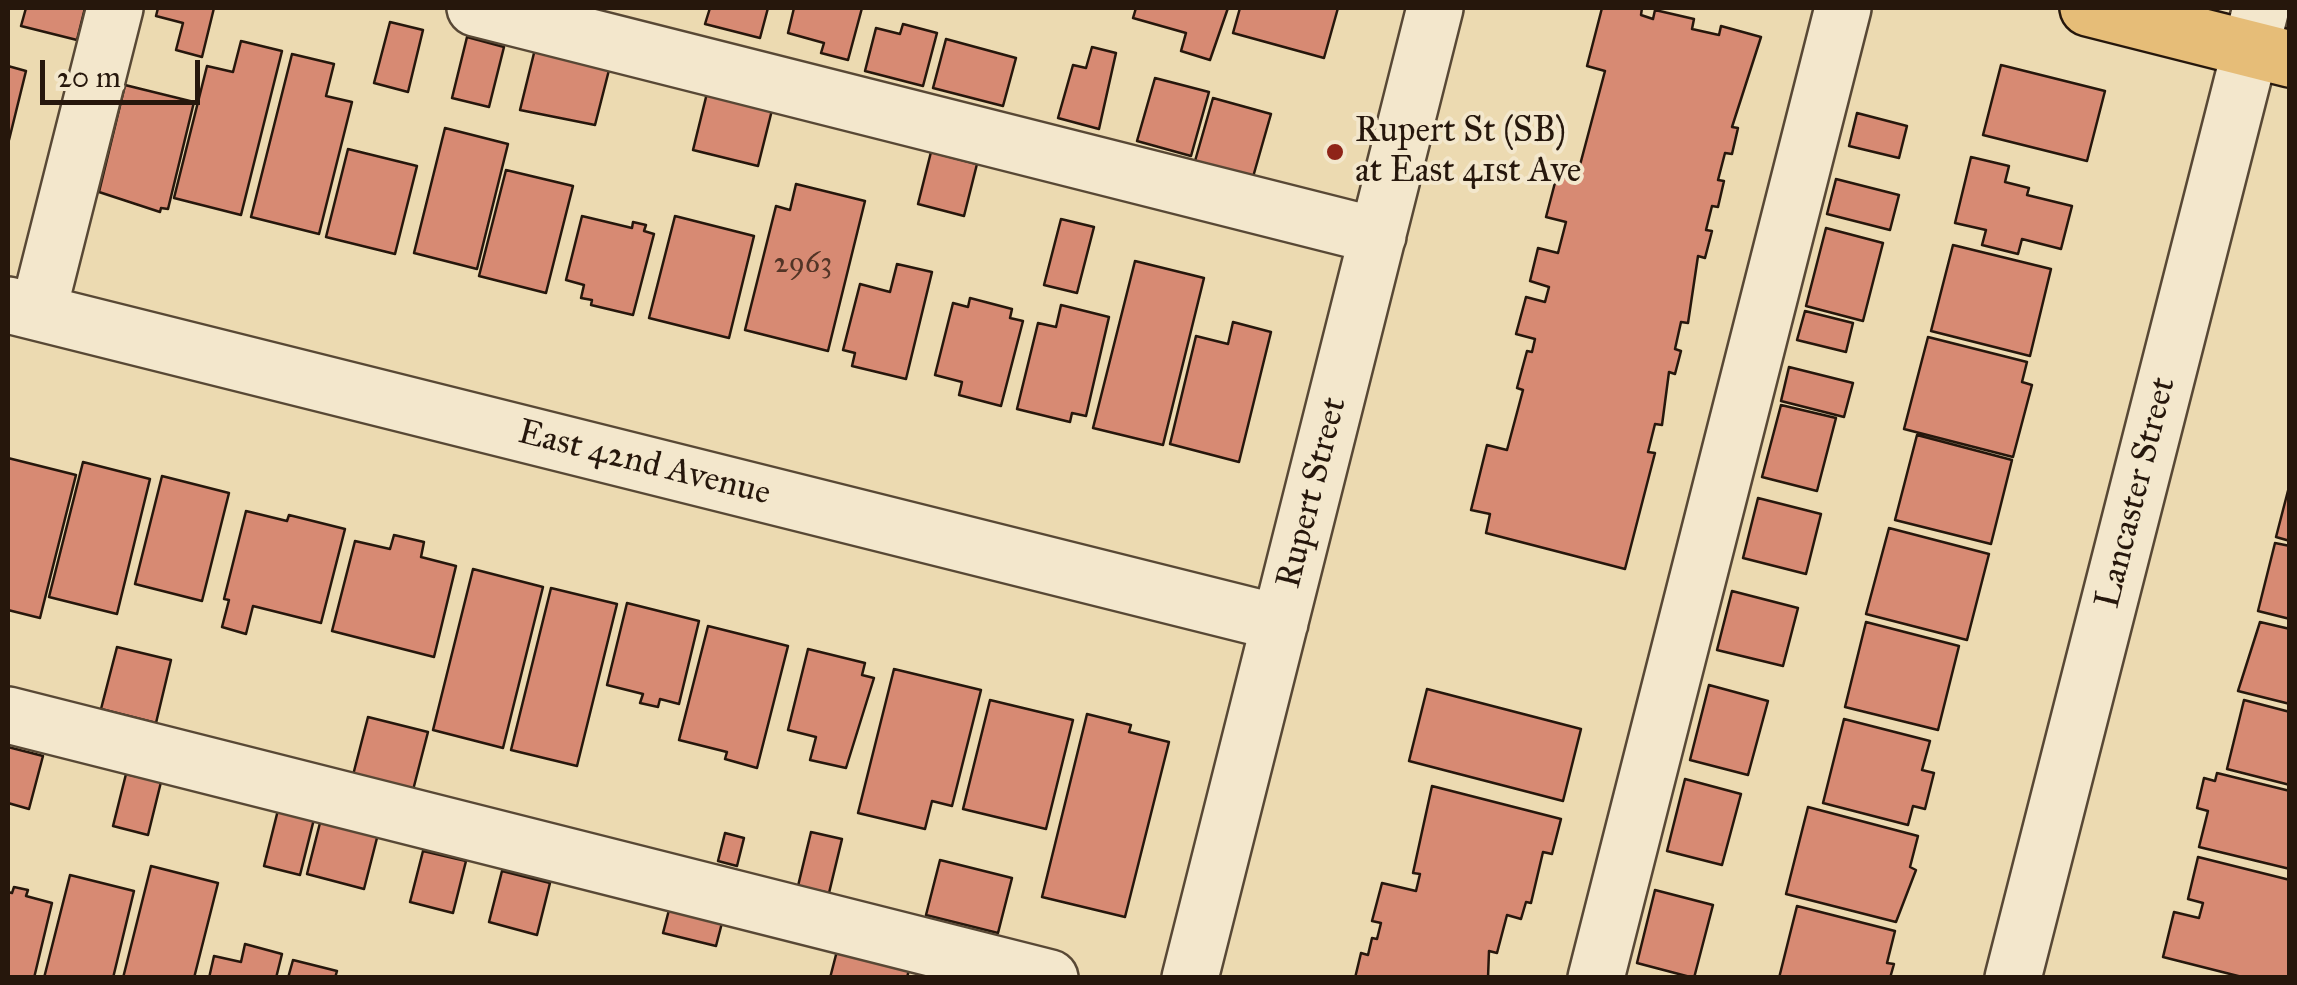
<!DOCTYPE html>
<html>
<head>
<meta charset="utf-8">
<style>
  body { margin:0 }
  #map { position:relative; width:2297px; height:985px; overflow:hidden; background:#ecdab1; font-family:"IM FELL Great Primer",serif }
  canvas { display:block }
  .frame { position:absolute; inset:0; border:10px solid #26170c; pointer-events:none }
  .scale { position:absolute; left:40px; top:60px; width:160px; height:45px; box-sizing:border-box; border:5px solid #26170c; border-top:0; padding-left:12px; font-size:30px; line-height:35px; white-space:nowrap; color:#26170c; -webkit-text-stroke:8px #f3e7cc; paint-order:stroke }
</style>
</head>
<body>
<div id="map">
<canvas width="2297" height="985"></canvas>
<div class="frame"></div>
<div class="scale">20 m</div>
</div>
<script>
const g = document.querySelector('canvas').getContext('2d');
g.lineJoin = 'round';
function fillPath(path, color) { g.fillStyle = color; g.fill(path, 'evenodd'); }
const toPath = rows => new Path2D(rows.map(r => 'M' + r).join(''));
function stroke(path, color, width, dash) { g.strokeStyle = color; g.lineWidth = width; g.lineCap = dash ? 'butt' : 'round'; g.setLineDash(dash || []); g.stroke(path); }
function write(font, color, halo, rows, align = 'center') {
  g.font = font + ' "IM FELL Great Primer",serif'; g.lineWidth = 8; g.setLineDash([]); g.textBaseline = 'middle'; g.strokeStyle = halo; g.fillStyle = color; for (const [text, x, y, turn = 0] of rows) {
    g.save(); g.translate(x, y); g.rotate((+turn || 0) * Math.PI / 180); g.textAlign = isNaN(turn) ? turn : align; if (halo) g.strokeText(text, 0, 0); g.fillText(text, 0, 0); g.restore();
  }
}
const building = toPath([
  [26,8,85,8,77,40,21,26,26,8],
  [158,8,214,8,202,57,176,50,183,23,156,16,158,8],
  [710,8,768,8,760,38,705,24,710,8],
  [794,8,862,8,848,60,821,53,824,43,788,33,794,8],
  [1136,8,1228,8,1210,60,1181,51,1186,33,1133,18,1136,8],
  [1240,8,1338,8,1324,58,1233,33,1240,8],
  [1602,8,1642,8,1641,15,1653,19,1655,10,1694,19,1692,29,1719,35,1721,26,1761,37,1732,127,1738,128,1732,154,1725,153,1718,180,1724,181,1718,207,1712,206,1706,230,1712,231,1705,258,1698,256,1688,323,1681,322,1675,349,1681,351,1675,374,1669,372,1662,425,1655,424,1648,452,1655,453,1625,569,1486,533,1490,514,1471,510,1487,445,1507,450,1523,390,1517,388,1527,351,1532,352,1535,339,1516,334,1526,297,1545,302,1549,287,1530,281,1538,248,1558,253,1566,222,1546,217,1557,175,1576,180,1605,71,1587,66,1602,8],
  [390,22,423,30,408,92,374,83,390,22],
  [903,24,937,33,923,86,865,71,876,28,900,34,903,24],
  [467,37,504,47,489,107,452,98,467,37],
  [946,39,1016,58,1003,106,933,88,946,39],
  [241,41,282,51,241,215,174,198,207,66,233,72,241,41],
  [1092,47,1116,53,1099,129,1058,118,1073,65,1086,68,1092,47],
  [535,49,609,70,595,125,520,110,535,49],
  [292,54,334,64,326,96,352,102,319,234,251,217,292,54],
  [2001,65,2105,91,2087,161,1983,135,2001,65],
  [8,66,26,71,9,140,8,139,8,66],
  [1155,78,1209,92,1191,156,1137,141,1155,78],
  [125,85,194,102,168,209,161,208,160,212,99,192,125,85],
  [708,89,773,106,758,166,693,150,708,89],
  [1213,98,1271,114,1253,177,1195,161,1213,98],
  [1857,113,1907,126,1899,158,1849,146,1857,113],
  [445,128,508,144,477,269,414,253,445,128],
  [348,149,417,166,395,254,326,237,348,149],
  [931,152,977,164,964,216,918,204,931,152],
  [1971,157,2009,166,2005,182,2029,188,2027,195,2072,206,2061,249,2022,239,2018,254,1982,245,1986,230,1955,223,1971,157],
  [506,170,573,186,546,293,479,276,506,170],
  [1836,179,1899,195,1890,230,1827,214,1836,179],
  [796,184,865,201,828,351,745,330,776,206,790,210,796,184],
  [582,216,632,228,633,222,646,225,644,231,654,234,633,315,591,305,592,300,581,298,584,285,566,280,582,216],
  [675,216,754,236,729,338,649,318,675,216],
  [1061,219,1094,227,1077,293,1044,285,1061,219],
  [1826,228,1883,243,1863,321,1806,306,1826,228],
  [1953,245,2051,269,2030,356,1931,331,1953,245],
  [1135,261,1204,278,1163,445,1093,428,1135,261],
  [897,264,932,272,906,379,852,366,855,353,843,350,860,284,890,292,897,264],
  [970,298,1012,309,1010,318,1023,321,1001,406,959,395,962,382,935,375,953,303,968,307,970,298],
  [1061,305,1109,317,1086,416,1072,413,1070,422,1017,409,1038,323,1056,327,1061,305],
  [1805,311,1853,323,1846,352,1797,340,1805,311],
  [1233,322,1271,332,1239,462,1170,444,1196,336,1228,344,1233,322],
  [1928,337,2027,362,2022,382,2032,385,2013,457,1904,429,1928,337],
  [1789,367,1853,383,1844,417,1781,401,1789,367],
  [1781,405,1836,418,1817,491,1762,477,1781,405],
  [1917,435,2012,460,1991,544,1895,520,1917,435],
  [8,458,76,475,40,618,8,610,8,458],
  [83,462,150,479,117,614,49,597,83,462],
  [162,476,229,493,202,601,135,584,162,476],
  [2290,483,2290,541,2276,537,2290,483],
  [1758,498,1821,514,1806,574,1743,558,1758,498],
  [246,511,287,521,289,515,345,529,321,623,253,606,246,634,222,627,229,600,224,599,246,511],
  [1889,528,1989,554,1967,640,1866,614,1889,528],
  [394,535,424,542,421,557,456,566,434,657,332,631,355,541,390,549,394,535],
  [2275,543,2290,546,2290,619,2258,611,2275,543],
  [473,569,543,587,503,748,433,730,473,569],
  [551,588,617,604,577,766,511,750,551,588],
  [1732,591,1798,608,1783,666,1717,650,1732,591],
  [627,603,699,621,679,704,660,699,658,707,640,703,643,694,607,685,627,603],
  [1866,622,1959,646,1938,730,1845,707,1866,622],
  [2260,622,2290,629,2290,704,2238,691,2260,622],
  [708,626,788,646,757,768,725,759,727,752,679,740,708,626],
  [117,647,171,660,156,723,101,709,117,647],
  [808,649,865,663,862,675,874,678,846,768,810,760,816,737,788,730,808,649],
  [894,669,981,690,952,806,932,801,925,829,858,813,894,669],
  [1709,685,1768,701,1748,775,1690,760,1709,685],
  [1427,689,1581,729,1563,801,1409,761,1427,689],
  [990,700,1073,720,1046,829,963,809,990,700],
  [2244,700,2290,712,2290,785,2227,769,2244,700],
  [1087,714,1131,725,1129,732,1169,742,1125,917,1042,897,1087,714],
  [368,717,428,732,412,794,352,779,368,717],
  [1844,719,1930,741,1922,770,1934,773,1925,809,1913,806,1908,825,1823,803,1844,719],
  [8,747,43,756,29,809,8,803,8,747],
  [2217,773,2290,791,2290,869,2199,847,2208,811,2197,808,2204,778,2215,781,2217,773],
  [126,774,161,782,148,835,113,826,126,774],
  [1685,779,1741,794,1722,865,1667,851,1685,779],
  [1432,786,1561,819,1552,854,1543,852,1531,903,1526,902,1521,919,1507,915,1497,953,1489,951,1488,978,1355,978,1361,953,1368,955,1372,938,1377,939,1381,923,1372,921,1382,883,1416,891,1420,874,1413,873,1432,786],
  [1808,807,1918,836,1910,867,1916,870,1896,922,1786,894,1808,807],
  [278,810,314,819,300,875,264,866,278,810],
  [321,819,378,834,364,889,307,874,321,819],
  [811,832,842,839,829,893,798,886,811,832],
  [725,833,744,838,737,866,718,861,725,833],
  [423,851,466,861,453,913,410,902,423,851],
  [2198,857,2290,880,2290,978,2246,978,2163,957,2174,912,2199,918,2203,903,2188,899,2198,857],
  [940,860,1012,878,998,933,926,915,940,860],
  [151,866,218,883,194,978,123,978,151,866],
  [502,871,550,883,537,935,489,922,502,871],
  [70,875,134,891,113,978,44,978,70,875],
  [14,887,28,890,26,896,52,903,34,978,8,978,8,892,12,893,14,887],
  [1655,890,1713,905,1694,978,1637,963,1655,890],
  [670,906,723,919,716,946,663,933,670,906],
  [1797,906,1895,931,1887,963,1894,964,1890,978,1779,978,1797,906],
  [245,944,282,954,276,978,209,978,214,956,241,962,245,944],
  [838,947,910,965,907,978,830,978,838,947],
  [293,960,337,971,335,978,288,978,293,960]
]);
const minor = toPath([
  [475,8,1378,236],
  [8,305,1280,623],
  [38,312,115,8],
  [8,715,1050,978],
  [1190,978,1435,8],
  [1596,978,1843,8],
  [2013,978,2261,8]
]);
const major = toPath([
  [2088,8,2290,59]
]);
const markers = [
  [1335,152,10,"#8f2418"]
];
const numberNames = [
  ["2963",803,265]
];
const poiNames = [
  ["Rupert St (SB)",1355,132],
  ["at East 41st Ave",1355,172]
];
const streetNames = [
  ["East 42nd Avenue",644,464,14],
  ["Rupert Street",1313,493,-76],
  ["Lancaster Street",2137,493,-76]
];
fillPath(building, '#d78a73');
stroke(building, '#26170c', 2.5);
stroke(minor, '#584835', 60);
stroke(major, '#26170c', 60);
stroke(minor, '#f3e7cc', 55);
stroke(major, '#e6bd78', 55);
for (const [x, y, r, color] of markers) { const dot = new Path2D(); dot.arc(x, y, r, 0, 2 * Math.PI); g.fillStyle = color; g.fill(dot); stroke(dot, '#f3e7cc', 4); }
write('30px', '#523426', null, numberNames);
write('35px', '#26170c', '#f3e7cc', poiNames, 'left');
write('35px', '#26170c', '#f3e7cc', streetNames);
</script>
</body>
</html>
